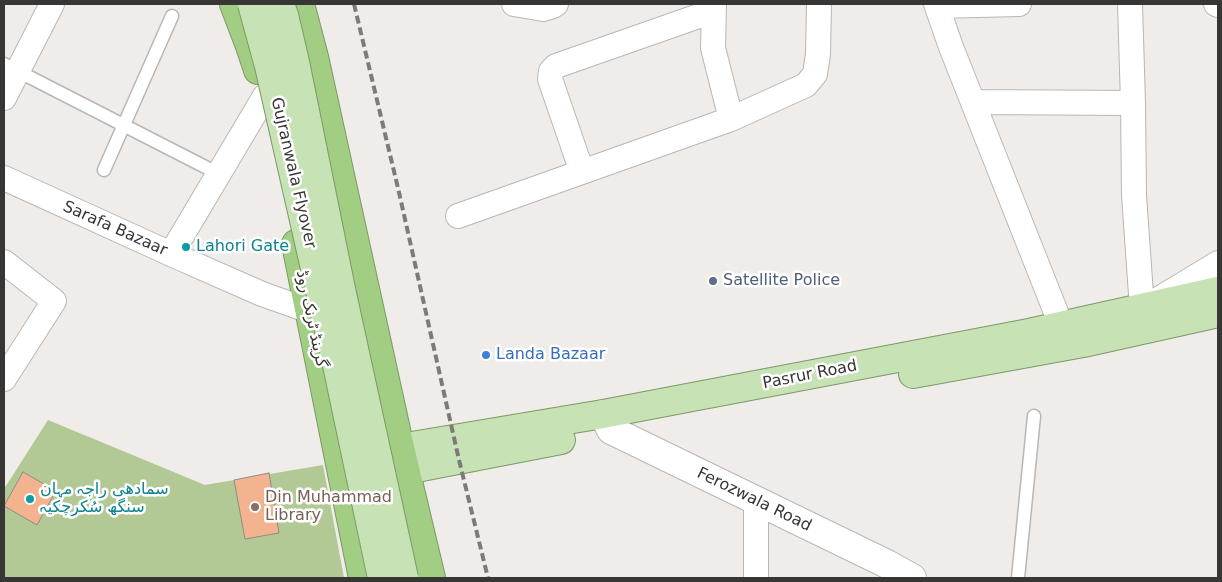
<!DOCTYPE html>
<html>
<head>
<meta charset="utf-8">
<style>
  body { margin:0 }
  #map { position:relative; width:1222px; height:582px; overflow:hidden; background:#efecea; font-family:"DejaVu Sans",sans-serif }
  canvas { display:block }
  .frame { position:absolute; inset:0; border:5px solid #373635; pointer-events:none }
</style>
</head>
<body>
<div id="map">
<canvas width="1222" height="582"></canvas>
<div class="frame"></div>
</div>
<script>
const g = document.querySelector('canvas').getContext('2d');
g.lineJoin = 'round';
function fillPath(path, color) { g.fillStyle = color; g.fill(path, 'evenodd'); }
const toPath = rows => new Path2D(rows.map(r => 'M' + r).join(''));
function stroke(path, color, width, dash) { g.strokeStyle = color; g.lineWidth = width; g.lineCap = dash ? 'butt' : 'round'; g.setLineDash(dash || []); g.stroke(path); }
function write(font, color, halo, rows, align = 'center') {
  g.font = font + ' "DejaVu Sans","Noto Sans Arabic",sans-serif'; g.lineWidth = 5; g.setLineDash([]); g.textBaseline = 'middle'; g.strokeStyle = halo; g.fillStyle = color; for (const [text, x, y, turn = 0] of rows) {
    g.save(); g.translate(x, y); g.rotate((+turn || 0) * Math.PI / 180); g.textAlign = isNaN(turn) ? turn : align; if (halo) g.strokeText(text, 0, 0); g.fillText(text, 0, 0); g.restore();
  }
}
const green = toPath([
  [48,420,205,485,323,465,344,578,4,578,4,489]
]);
const building = toPath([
  [23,472,56,491,37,525,4,506,23,472],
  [269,473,279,533,245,539,234,480,269,473]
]);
const lane = toPath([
  [4,64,219,174],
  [104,170,172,16],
  [1018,578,1034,416]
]);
const street = toPath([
  [514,4,543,9,553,6,556,4],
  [714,4,713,48,731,119],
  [936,4,951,47,1061,325],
  [1130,4,1133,103,1134,195,1142,309,1218,263],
  [1216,4,1218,5],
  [937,6,1019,4],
  [4,98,52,4],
  [973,102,1133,103],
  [582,172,550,79,551,71,556,66,713,11],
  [4,178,171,254,262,294,310,311,326,307],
  [458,216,731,119,806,85,815,74,818,54,819,4],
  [171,254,265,96],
  [4,262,54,301,4,379],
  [756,500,756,578]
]);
const secondary = toPath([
  [603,414,611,430,887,564,912,578]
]);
const primary = toPath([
  [913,374,1083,343,1218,313],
  [400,448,603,414,1029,333,1218,291],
  [406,470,561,440]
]);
const highway = toPath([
  [234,4,250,46,258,70],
  [300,4,314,57,400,448,431,578],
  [296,244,363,578]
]);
const rail = toPath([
  [354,4,398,188,459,460,488,578]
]);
const primaryBridge = toPath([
  [252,4,269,66,338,370,382,578],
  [280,4,284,15,295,62,341,289,404,578]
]);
const markers = [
  [186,247,5,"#0f9aa8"],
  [713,281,5,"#5c6f8a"],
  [486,355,5,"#3f7fe0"],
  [30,499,5,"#0f9aa8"],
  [255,507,5,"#8d6e63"]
];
const streetNames = [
  ["Gujranwala Flyover",293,173,77],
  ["Sarafa Bazaar",115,229,24],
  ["گرینڈ ٹرنک روڈ",311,319,78],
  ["Pasrur Road",810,375,-11],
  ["Ferozwala Road",754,500,26]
];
const cultureNames = [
  ["Lahori Gate",196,247],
  ["سمادھی راجہ مہان",40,490],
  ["سنگھ سُکرچکیہ",40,508]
];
const serviceNames = [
  ["Satellite Police",723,281]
];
const shopNames = [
  ["Landa Bazaar",496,355]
];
const educationNames = [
  ["Din Muhammad",265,498],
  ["Library",265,516]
];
fillPath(green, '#b2c996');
fillPath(building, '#f3b38f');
stroke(building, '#8f8c8a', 1);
stroke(lane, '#bab6b4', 15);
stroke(street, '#bab6b4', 26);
stroke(secondary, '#bab6b4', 30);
stroke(primary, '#7c9967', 30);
stroke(highway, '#7c9967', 30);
stroke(lane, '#fff', 12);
stroke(street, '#fff', 24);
stroke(secondary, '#fff', 28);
stroke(primary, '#c7e2b4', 28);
stroke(highway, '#a1ce82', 28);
stroke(rail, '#7d7b79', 4, [8, 4]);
stroke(primaryBridge, '#7c9967', 30, []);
stroke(primaryBridge, '#c7e2b4', 28);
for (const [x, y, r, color] of markers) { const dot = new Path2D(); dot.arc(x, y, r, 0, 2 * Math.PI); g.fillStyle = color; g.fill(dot); stroke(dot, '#fff', 2); }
write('16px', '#373635', '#fff', streetNames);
write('16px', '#0d838f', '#fff', cultureNames, 'left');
write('16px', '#4e5e75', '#fff', serviceNames, 'left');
write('16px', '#366cbe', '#fff', shopNames, 'left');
write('16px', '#785e54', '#fff', educationNames, 'left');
</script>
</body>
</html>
